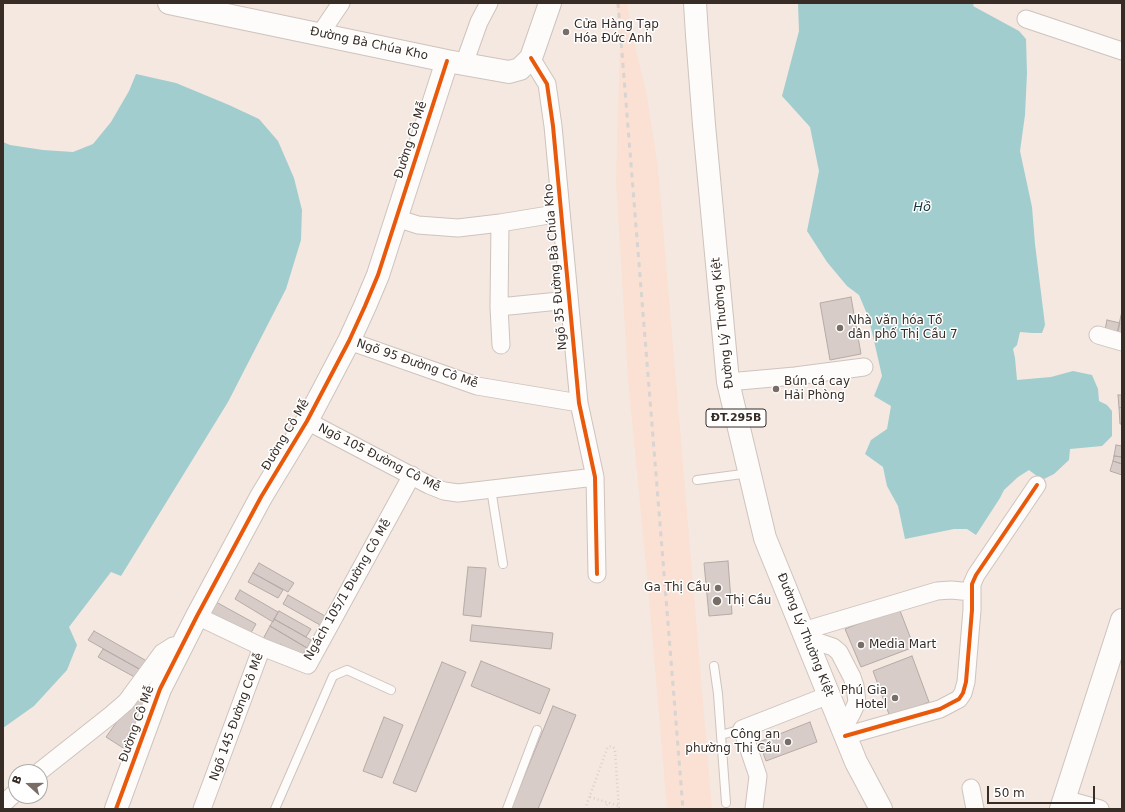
<!DOCTYPE html>
<html>
<head>
<meta charset="utf-8">
<style>
  body { margin:0 }
  #map { position:relative; width:1125px; height:812px; overflow:hidden; background:#f4e8e1; font-family:"DejaVu Sans",sans-serif }
  canvas { display:block }
  .frame { position:absolute; inset:0; border:4px solid #372c26; pointer-events:none }
  .north { position:absolute; left:8px; top:764px; width:40px; height:40px; box-sizing:border-box; background:#fff; border:1px solid #afaba8; border-radius:50%; rotate:291deg; font-size:11px; font-weight:700; line-height:16px; text-align:center; color:#372c26 }
  .north::after { content:''; display:block; margin:auto; width:14px; height:18px; background:#796e67; clip-path:polygon(50% 0,100% 100%,50% 72%,0 100%) }
  .scale { position:absolute; left:987px; top:786px; width:108px; height:18px; box-sizing:border-box; border:2px solid #372c26; border-top:0; padding-left:5px; font-size:12px; line-height:14px; white-space:nowrap; color:#372c26; -webkit-text-stroke:3px #fff; paint-order:stroke }
</style>
</head>
<body>
<div id="map">
<canvas width="1125" height="812"></canvas>
<div class="frame"></div>
<div class="north">B</div>
<div class="scale">50 m</div>
</div>
<script>
const g = document.querySelector('canvas').getContext('2d');
g.lineJoin = 'round';
function fillPath(path, color) { g.fillStyle = color; g.fill(path, 'evenodd'); }
const toPath = rows => new Path2D(rows.map(r => 'M' + r).join(''));
function stroke(path, color, width, dash) { g.strokeStyle = color; g.lineWidth = width; g.lineCap = dash ? 'butt' : 'round'; g.setLineDash(dash || []); g.stroke(path); }
function write(font, color, halo, rows, align = 'center') {
  g.font = font + ' "DejaVu Sans",sans-serif'; g.lineWidth = 3; g.setLineDash([]); g.textBaseline = 'middle'; g.strokeStyle = halo; g.fillStyle = color; for (const [text, x, y, turn = 0] of rows) {
    g.save(); g.translate(x, y); g.rotate((+turn || 0) * Math.PI / 180); g.textAlign = isNaN(turn) ? turn : align; if (halo) g.strokeText(text, 0, 0); g.fillText(text, 0, 0); g.restore();
  }
}
const built = toPath([
  [616,3,627,3,633,37,647,96,658,168,712,809,667,809,648,587,628,380,616,180,620,42]
]);
const water = toPath([
  [798,3,974,3,973,6,1019,31,1026,39,1027,73,1025,115,1020,151,1032,207,1035,244,1045,325,1042,333,1032,333,1020,332,1017,345,1013,349,1015,358,1017,380,1051,377,1073,371,1092,375,1098,389,1099,401,1107,405,1112,411,1112,436,1102,446,1070,449,1069,460,1054,474,1042,480,1029,470,1018,477,1004,490,1000,498,976,535,967,529,954,529,905,539,898,506,887,486,883,467,865,454,871,440,887,429,891,406,874,396,882,376,872,332,867,314,859,295,847,286,827,262,807,231,819,171,810,127,782,96,799,31],
  [136,74,176,83,229,105,259,119,278,141,294,178,302,210,301,240,286,289,228,402,121,576,111,572,69,627,77,645,67,670,34,706,3,728,3,142,10,145,43,150,73,152,93,144,111,122,129,91]
]);
const building = toPath([
  [851,297,861,354,830,360,820,303,851,297],
  [1122,311,1122,339,1116,338,1122,311],
  [1107,320,1120,323,1116,338,1104,335,1107,320],
  [1118,395,1122,395,1122,407,1119,408,1118,395],
  [1122,407,1122,424,1120,424,1119,408,1122,407],
  [1116,445,1122,446,1122,457,1114,456,1116,445],
  [1114,456,1122,457,1122,464,1113,461,1114,456],
  [1113,461,1122,464,1122,475,1110,471,1113,461],
  [728,561,732,614,709,616,704,563,728,561],
  [259,563,294,583,288,592,253,573,259,563],
  [468,567,486,568,481,617,463,615,468,567],
  [253,573,283,590,278,598,248,582,253,573],
  [240,590,278,612,273,622,235,599,240,590],
  [288,595,325,616,320,625,283,604,288,595],
  [216,602,256,624,249,636,209,614,216,602],
  [899,608,914,647,861,667,845,629,899,608],
  [279,611,311,629,306,637,274,619,279,611],
  [274,619,311,640,307,648,270,626,274,619],
  [472,625,553,633,551,649,470,641,472,625],
  [270,626,307,648,301,657,280,644,278,648,263,639,270,626],
  [94,631,152,664,146,673,88,640,94,631],
  [103,649,145,672,140,680,98,657,103,649],
  [912,656,929,702,890,717,873,671,912,656],
  [481,661,550,689,540,714,471,686,481,661],
  [442,662,466,672,416,792,393,783,442,662],
  [169,663,146,714,129,705,169,663],
  [129,705,144,713,128,751,106,737,129,705],
  [553,706,576,715,538,809,511,809,553,706],
  [384,717,403,725,382,778,363,771,384,717],
  [810,722,817,742,766,761,759,742,810,722]
]);
const path = toPath([
  [590,797,619,806],
  [585,809,607,749,608,747,611,746,614,748,615,750,619,809],
  [605,809,608,802]
]);
const lane = toPath([
  [697,480,750,473],
  [491,489,503,564],
  [714,666,718,694,721,735],
  [726,803,721,735,742,729],
  [275,809,333,676,347,670,391,690],
  [507,809,537,730]
]);
const street = toPath([
  [1026,19,1122,51],
  [320,34,341,3],
  [531,58,547,84,553,126,579,403,595,477,597,574],
  [464,64,479,22,489,3],
  [396,218,418,225,458,228,500,223,499,307,501,345],
  [500,223,561,213],
  [499,307,569,300],
  [1098,335,1122,342],
  [349,341,477,386,579,403],
  [728,382,795,376,864,367],
  [307,421,429,485,444,491,458,493,595,477],
  [197,616,262,647,202,809],
  [803,631,937,591,951,590,972,592],
  [806,638,833,647,839,652,852,677,855,686,857,702,852,713,843,729],
  [262,647,308,665,412,475],
  [845,736,940,709,959,699,963,693,966,682,972,610,972,584,976,575,1037,485],
  [39,772,111,715,126,702,162,653,173,646,183,645],
  [971,788,975,809],
  [1064,799,1100,809],
  [3,804,16,792],
  [754,809,758,776,742,729,829,695]
]);
const secondary = toPath([
  [169,3,447,61,509,72,520,69,531,58,550,3],
  [116,809,160,689,197,616,261,497,307,421,349,341,365,306,378,275,447,61],
  [1061,809,1122,620]
]);
const primary = toPath([
  [695,3,697,35,704,125,728,382,765,538,856,762,881,809]
]);
const rail = toPath([
  [618,3,683,809]
]);
const cycleway = toPath([
  [531,58,547,84,553,126,579,403,595,477,597,574],
  [845,736,940,709,959,699,963,693,966,682,972,610,972,584,976,575,1037,485],
  [116,809,160,689,197,616,261,497,307,421,349,341,365,306,378,275,447,61]
]);
const markers = [
  [566,32,4,"#796e67"],
  [840,328,4,"#796e67"],
  [776,389,4,"#796e67"],
  [718,588,4,"#796e67"],
  [717,601,5,"#796e67"],
  [861,645,4,"#796e67"],
  [895,698,4,"#796e67"],
  [788,742,4,"#796e67"]
];
const shields = [
  [736,418,60]
];
const shieldNames = [
  ["ĐT.295B",736,418]
];
const poiNames = [
  ["Cửa Hàng Tạp",574,25],
  ["Hóa Đức Anh",574,39],
  ["Nhà văn hóa Tổ",848,321],
  ["dân phố Thị Cầu 7",848,335],
  ["Bún cá cay",784,382],
  ["Hải Phòng",784,396],
  ["Ga Thị Cầu",710,588,"right"],
  ["Thị Cầu",726,601],
  ["Media Mart",869,645],
  ["Phú Gia",887,691,"right"],
  ["Hotel",887,705,"right"],
  ["Công an",780,735,"right"],
  ["phường Thị Cầu",780,749,"right"]
];
const streetNames = [
  ["Đường Bà Chúa Kho",369,44,12],
  ["Đường Cô Mễ",411,140,-72],
  ["Ngõ 35 Đường Bà Chúa Kho",556,267,-95],
  ["Đường Lý Thường Kiệt",723,323,-96],
  ["Ngõ 95 Đường Cô Mễ",417,364,19],
  ["Đường Cô Mễ",286,435,-59],
  ["Ngõ 105 Đường Cô Mễ",379,458,27],
  ["Ngách 105/1 Đường Cô Mễ",348,590,-60],
  ["Đường Lý Thường Kiệt",805,635,68],
  ["Ngõ 145 Đường Cô Mễ",237,717,-70],
  ["Đường Cô Mễ",137,724,-70]
];
const waterNames = [
  ["Hồ",922,208]
];
fillPath(built, '#fae1d3');
fillPath(water, '#a1cdcf');
fillPath(building, '#d7ccc8');
stroke(building, '#b5aaa6', 1);
stroke(lane, '#cec3bd', 10);
stroke(street, '#cec3bd', 19);
stroke(secondary, '#cec3bd', 24);
stroke(primary, '#cec3bd', 24);
stroke(path, '#d6d2d0', 2.5, [1, 3]);
stroke(lane, '#fdfcfa', 8);
stroke(street, '#fdfcfa', 17);
stroke(secondary, '#fdfcfa', 22);
stroke(primary, '#fdfcfa', 22);
stroke(rail, '#d7d4d1', 3, [5, 5]);
stroke(cycleway, '#e8590c', 4);
for (const [x, y, r, color] of markers) { const dot = new Path2D(); dot.arc(x, y, r, 0, 2 * Math.PI); g.fillStyle = color; g.fill(dot); stroke(dot, '#fff', 1.5); }
for (const [x, y, w] of shields) { const box = new Path2D(); box.roundRect(x - w / 2, y - 9, w, 18, 3); g.fillStyle = '#fff'; g.fill(box); stroke(box, '#372c26', 1); }
write('bold 11px', '#372c26', null, shieldNames);
write('12px', '#372c26', '#fff', poiNames, 'left');
write('12px', '#372c26', '#fff', streetNames);
write('italic 13px', '#15373a', '#fff', waterNames);
</script>
</body>
</html>
